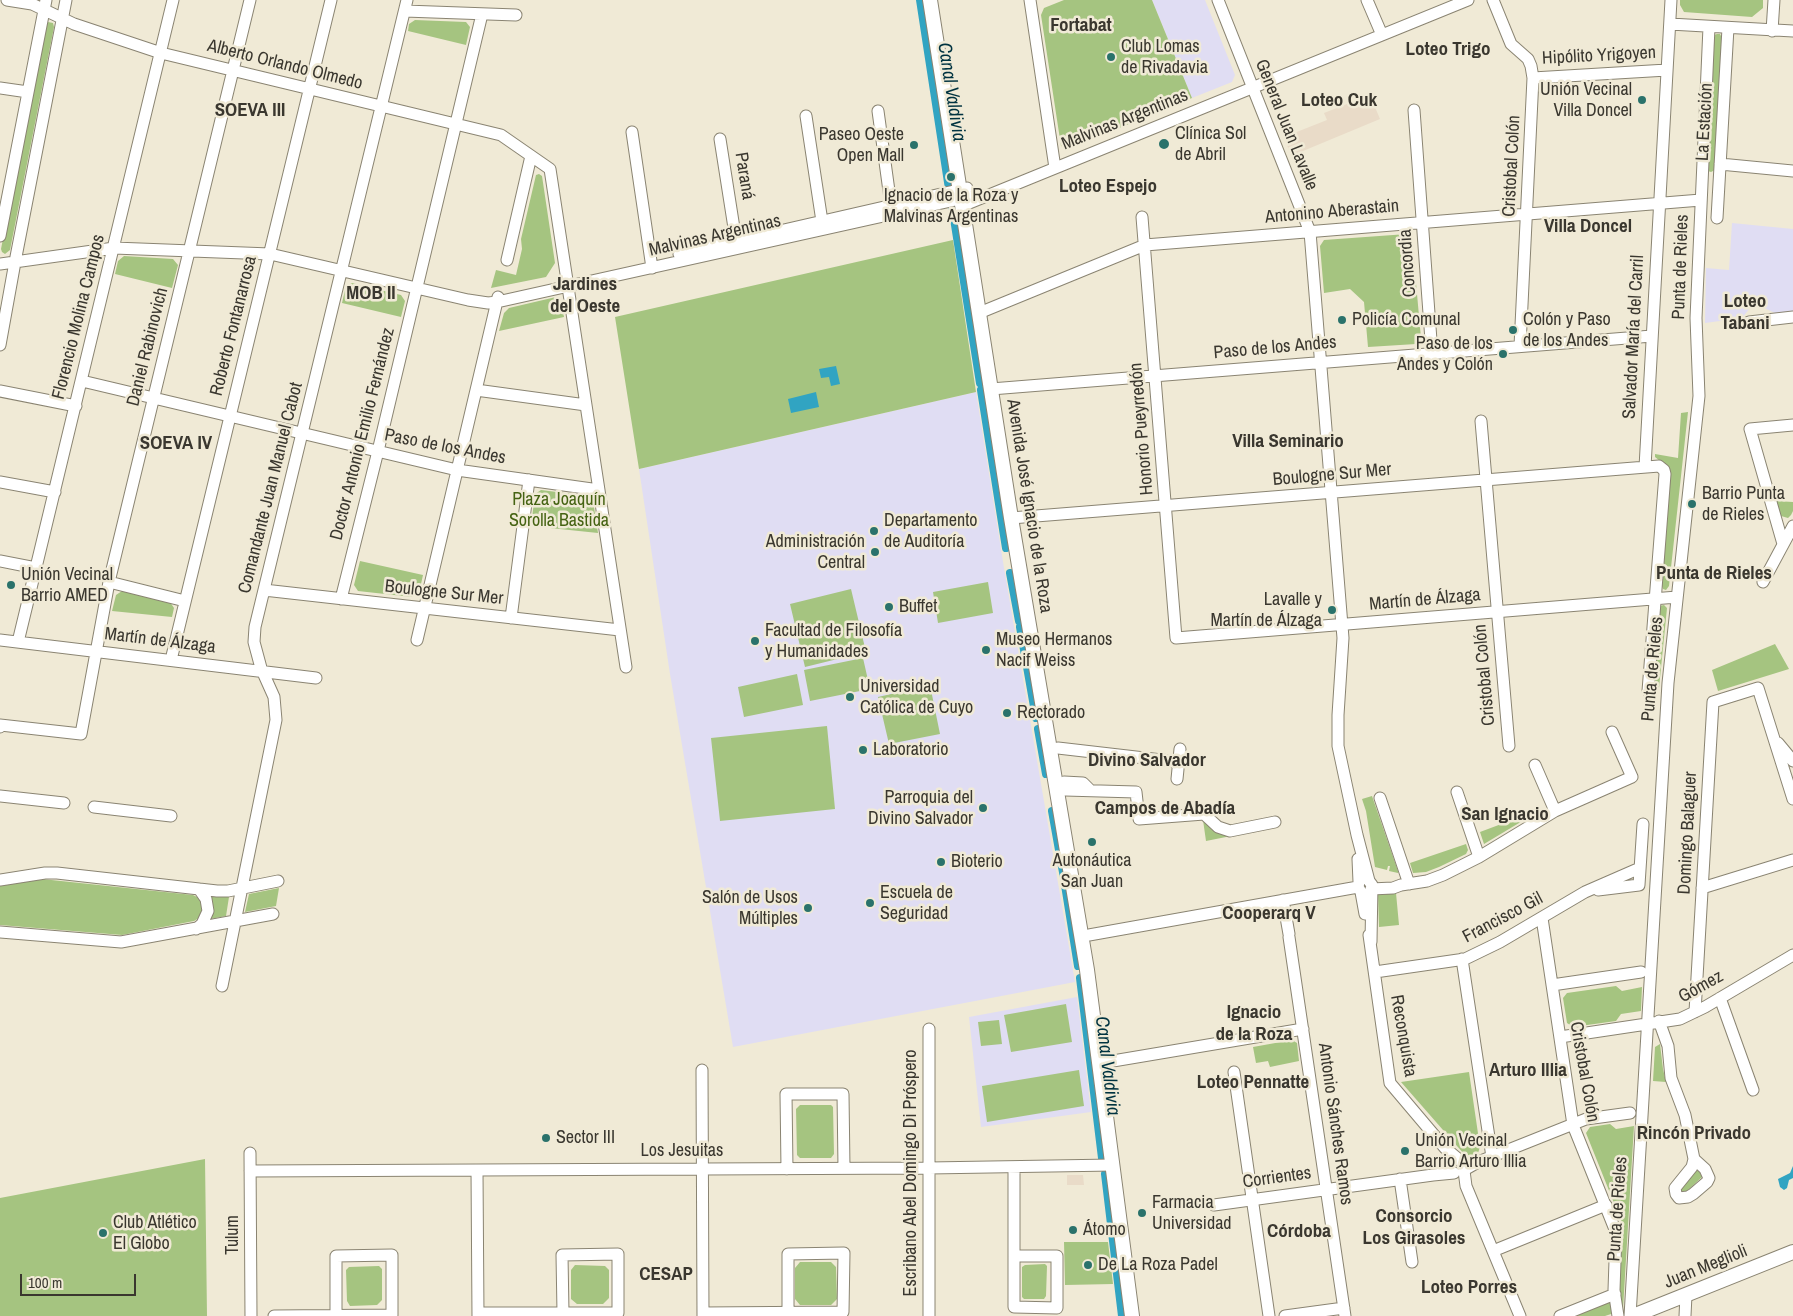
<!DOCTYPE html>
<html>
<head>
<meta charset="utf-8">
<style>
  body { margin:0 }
  #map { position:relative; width:1793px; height:1316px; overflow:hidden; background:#f0ead6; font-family:"Archivo Narrow",sans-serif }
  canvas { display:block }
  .scale { position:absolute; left:20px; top:1274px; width:116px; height:22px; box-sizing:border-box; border:2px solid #3a372f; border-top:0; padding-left:6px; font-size:15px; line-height:18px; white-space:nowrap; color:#3a372f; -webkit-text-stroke:4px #f0ead6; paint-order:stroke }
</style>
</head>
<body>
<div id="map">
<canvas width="1793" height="1316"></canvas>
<div class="scale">100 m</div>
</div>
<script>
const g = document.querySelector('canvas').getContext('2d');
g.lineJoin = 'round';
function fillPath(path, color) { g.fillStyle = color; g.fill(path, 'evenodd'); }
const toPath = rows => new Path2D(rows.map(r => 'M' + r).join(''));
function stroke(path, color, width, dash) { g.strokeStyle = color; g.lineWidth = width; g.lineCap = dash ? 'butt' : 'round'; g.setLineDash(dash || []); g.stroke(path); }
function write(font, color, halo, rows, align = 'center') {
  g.font = font + ' "Archivo Narrow",sans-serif'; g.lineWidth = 5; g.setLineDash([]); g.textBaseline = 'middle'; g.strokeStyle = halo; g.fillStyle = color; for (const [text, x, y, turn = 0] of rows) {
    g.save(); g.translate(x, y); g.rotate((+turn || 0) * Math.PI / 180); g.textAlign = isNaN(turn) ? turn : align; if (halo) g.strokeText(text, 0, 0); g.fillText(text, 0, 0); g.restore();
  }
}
const industrial = toPath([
  [1370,95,1380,119,1291,156,1284,137,1327,120,1324,113],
  [1067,1175,1083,1175,1084,1185,1067,1185]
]);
const education = toPath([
  [1152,0,1205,0,1235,75,1232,82,1192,98],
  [1732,223,1793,229,1793,311,1777,314,1760,306,1750,308,1742,318,1705,323,1706,268,1729,270],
  [976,392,1004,568,1075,982,733,1047,670,674,639,469],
  [1077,997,1091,1112,981,1127,969,1017]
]);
const green = toPath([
  [1064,0,1152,0,1192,98,1068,149,1061,146,1041,15,1044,8],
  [1680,0,1763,0,1763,8,1752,17,1684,12,1680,5],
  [415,20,466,22,470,27,466,45,408,31,409,24],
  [48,22,53,23,54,27,10,250,5,254,2,252,1,249,45,24],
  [1717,34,1720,34,1722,38,1715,170,1711,172,1708,171,1714,35],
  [539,174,542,176,555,263,546,277,491,288,496,270,516,275,522,249,521,239,536,175],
  [1407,234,1412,239,1421,338,1416,344,1368,347,1364,302,1350,289,1324,293,1320,246,1324,240],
  [953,240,976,392,639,469,615,317],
  [124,256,173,259,178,265,172,288,115,274,118,261],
  [352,283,401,295,405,301,401,317,342,303,346,286],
  [556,297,561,301,564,317,499,331,504,313,509,308],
  [1688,412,1669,586,1666,590,1663,589,1662,586,1660,461,1655,457,1655,454,1678,458,1681,413],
  [541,490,588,496,593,501,598,533,531,526,535,494],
  [1776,501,1793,502,1793,511,1791,515,1788,518,1781,516],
  [360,561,423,575,419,593,412,597,358,591,354,585],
  [988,582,993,613,938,623,933,592],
  [851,589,866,652,805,667,790,604],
  [122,591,170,602,174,608,172,617,112,611,116,595],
  [1664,605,1667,608,1659,688,1652,691,1659,606],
  [1775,644,1789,669,1718,691,1712,670],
  [863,658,870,689,810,701,804,670],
  [797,674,803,705,744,717,738,687],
  [930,685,940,734,889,744,878,697],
  [827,726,835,809,720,821,711,738],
  [1372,796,1398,871,1398,873,1389,871,1390,866,1388,866,1387,870,1375,867,1366,811,1362,799],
  [1544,808,1484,844,1480,832],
  [1203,820,1212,830,1231,836,1206,841],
  [1466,844,1468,850,1466,854,1439,867,1426,872,1413,873,1410,863],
  [42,879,193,895,199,898,204,906,199,918,194,921,122,935,0,925,0,886],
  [279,888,276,906,245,912,249,894],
  [1396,893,1399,925,1379,927,1378,895],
  [209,897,229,897,226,916,210,919],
  [1616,986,1622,991,1642,987,1641,1011,1621,1014,1616,1021,1573,1027,1567,1023,1563,998,1567,993],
  [1066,1004,1072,1042,1011,1052,1004,1015],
  [999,1020,1002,1044,981,1046,978,1022],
  [1292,1040,1297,1043,1299,1061,1270,1067,1268,1061,1256,1063,1253,1047],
  [1660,1044,1663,1069,1666,1082,1653,1081,1655,1047],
  [1079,1070,1084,1106,987,1122,982,1086],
  [1469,1072,1480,1147,1478,1153,1471,1156,1464,1154,1401,1082],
  [800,1105,831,1105,833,1107,834,1154,831,1158,800,1158,797,1155,796,1109],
  [1610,1124,1616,1129,1634,1126,1623,1309,1621,1310,1618,1303,1622,1223,1586,1133,1590,1127],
  [205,1159,207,1316,0,1316,0,1198],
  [1696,1170,1699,1171,1702,1177,1686,1192,1682,1192,1681,1189],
  [1064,1242,1108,1242,1113,1284,1065,1285],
  [800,1262,831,1262,836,1267,837,1299,831,1305,800,1305,795,1299,795,1268],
  [1045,1264,1047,1266,1046,1296,1044,1299,1024,1299,1022,1297,1022,1267,1025,1265],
  [575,1265,605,1266,609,1270,609,1298,603,1304,577,1304,571,1299,571,1270],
  [379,1266,382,1269,382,1300,377,1305,350,1306,347,1301,346,1270,349,1267],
  [1610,1302,1614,1313,1605,1316,1576,1316]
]);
const water = toPath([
  [836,366,840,384,831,386,829,377,821,378,819,369],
  [816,392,819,407,791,413,788,399],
  [1793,1166,1793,1178,1789,1180,1787,1188,1784,1190,1780,1187,1778,1179,1790,1173]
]);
const canal = toPath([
  [920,0,949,189],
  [952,206,980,383],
  [981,390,1006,548],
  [1010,573,1019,621],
  [1020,627,1036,718],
  [1038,729,1046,774],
  [1052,811,1064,878],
  [1065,885,1078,966],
  [1080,978,1102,1158],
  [1105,1174,1122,1316]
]);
const minor = toPath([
  [7,0,32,4,74,24,161,53,501,135,550,169,626,667],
  [1030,0,1055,168],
  [1218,0,1310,232,1343,638,1338,715,1338,746,1357,835,1369,881,1372,885,1371,942],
  [1367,0,1382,35],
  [1493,0,1511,44,1528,59,1531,66,1533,78,1520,346],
  [405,11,516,15],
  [1670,24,1793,31],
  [1772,31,1774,0],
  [1533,78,1667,70],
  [0,88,28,92],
  [1414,110,1432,354],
  [878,111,892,213],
  [806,116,823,228],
  [632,132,652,268],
  [720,139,737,247],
  [1720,164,1793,171],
  [962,206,1468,0],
  [1142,217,1176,638,1677,597],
  [1717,218,1728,28],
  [0,236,46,0],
  [679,254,967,188],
  [507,260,531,156],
  [0,264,114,248,270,254,468,300,488,303,497,302,969,197],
  [979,313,1145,245,1701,200],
  [1749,322,1793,317],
  [0,345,15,262,66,0],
  [82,381,457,470,599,490],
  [991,389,1652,336],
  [476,390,586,405],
  [0,391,76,406],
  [1481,421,1509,746],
  [1645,467,1671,0],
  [0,482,55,492],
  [1011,518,1659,466,1664,470,1665,474,1648,691],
  [1783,544,1750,429,1793,425],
  [0,561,36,568],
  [109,582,185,601],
  [1763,582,1793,526],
  [264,590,620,630],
  [341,599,378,451,482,14],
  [511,618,529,480],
  [0,640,316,678],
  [417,640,498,297],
  [18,642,173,0],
  [171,660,331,0],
  [0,727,0,725,81,734,109,582,250,0],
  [1778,743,1793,761],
  [1058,748,1179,762],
  [1535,765,1555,811],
  [1177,779,1180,749],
  [1064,782,1083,783,1089,789],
  [1065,790,1136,792,1139,819,1204,814,1218,827,1230,831,1275,822],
  [1457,792,1479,857],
  [0,796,64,803],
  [1380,798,1409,884],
  [94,807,171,816],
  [1358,859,1359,882,1358,887,1361,892,1365,914],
  [0,880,45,873,57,873,217,891,228,891,278,881],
  [1702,888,1793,860],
  [1371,889,1393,888,1401,885,1427,881,1443,875,1479,857,1555,811,1632,777,1612,732],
  [1598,890,1639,885,1643,824],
  [1283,900,1289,934],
  [1542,918,1573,1125,1616,1232,1614,1290,1618,1316],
  [196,929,202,924,208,911,206,899,199,889],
  [0,932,121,942,273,914],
  [1089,935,1358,887],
  [1369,935,1390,1083,1445,1148,1463,1163,1466,1186,1520,1316],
  [1289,937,1345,1316],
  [1462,959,1492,1157],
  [1375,972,1465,959,1500,942,1585,892,1640,868],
  [1552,985,1641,972],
  [222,986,276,720,274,697,261,668,254,642,255,627,407,0],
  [1720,998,1753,1090],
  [1695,1012,1713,702,1758,688,1793,799],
  [1659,1021,1668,1046,1671,1078,1685,1115,1694,1159,1705,1169,1709,1178,1707,1182,1693,1194,1688,1197,1679,1198,1676,1194,1675,1188,1692,1167,1694,1159],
  [929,1029,929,1316],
  [1560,1037,1680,1019,1705,1007,1793,955],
  [1107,1062,1303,1029],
  [702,1070,703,1316],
  [1234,1072,1269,1316],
  [250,1153,251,1316],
  [787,1169,786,1094,843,1094,844,1168],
  [477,1170,478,1316],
  [1464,1170,1478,1162,1586,1119,1630,1113],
  [250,1171,929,1168,1113,1165],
  [1400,1179,1412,1262],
  [1214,1205,1433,1175,1454,1173],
  [1493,1251,1606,1205],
  [1014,1256,1057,1256,1057,1308,1014,1307,1014,1167],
  [478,1313,618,1313,618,1254,562,1255,563,1313],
  [703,1313,843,1312,844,1253,788,1254,788,1312],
  [274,1316,392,1315,392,1255,336,1256,336,1315],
  [1285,1316,1344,1308],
  [1560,1316,1615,1294],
  [1630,1316,1668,683,1699,396,1696,318,1709,27],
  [1685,1316,1686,1295]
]);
const major = toPath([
  [930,0,1011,518,1087,970,1132,1316],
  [1633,1316,1793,1252]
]);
const markers = [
  [1111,57,5,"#2a726b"],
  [1642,100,5,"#2a726b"],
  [1164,144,6,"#2a726b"],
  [914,145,5,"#2a726b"],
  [951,177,5,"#2a726b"],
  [1342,320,5,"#2a726b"],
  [1513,330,5,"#2a726b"],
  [1503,354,5,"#2a726b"],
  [1692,504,5,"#2a726b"],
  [874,531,5,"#2a726b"],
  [875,552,5,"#2a726b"],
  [11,585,5,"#2a726b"],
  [889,607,5,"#2a726b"],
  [1332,610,5,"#2a726b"],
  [755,641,5,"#2a726b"],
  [986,650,5,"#2a726b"],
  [850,697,5,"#2a726b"],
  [1007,713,5,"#2a726b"],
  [863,750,5,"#2a726b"],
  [983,808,5,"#2a726b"],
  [1092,842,5,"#2a726b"],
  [941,862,5,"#2a726b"],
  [870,903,5,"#2a726b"],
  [808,908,5,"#2a726b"],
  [546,1138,5,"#2a726b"],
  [1405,1151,5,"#2a726b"],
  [1142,1213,5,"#2a726b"],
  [1073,1230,5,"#2a726b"],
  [103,1233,5,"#2a726b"],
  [1088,1265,5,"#2a726b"]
];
const poiNames = [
  ["Club Lomas",1121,47],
  ["de Rivadavia",1121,68],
  ["Unión Vecinal",1632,90,"right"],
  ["Villa Doncel",1632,111,"right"],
  ["Clínica Sol",1175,134],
  ["de Abril",1175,155],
  ["Paseo Oeste",904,135,"right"],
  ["Open Mall",904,156,"right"],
  ["Ignacio de la Roza y",951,196,"center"],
  ["Malvinas Argentinas",951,217,"center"],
  ["Policía Comunal",1352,320],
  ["Colón y Paso",1523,320],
  ["de los Andes",1523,341],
  ["Paso de los",1493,344,"right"],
  ["Andes y Colón",1493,365,"right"],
  ["Barrio Punta",1702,494],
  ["de Rieles",1702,515],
  ["Departamento",884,521],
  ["de Auditoría",884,542],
  ["Administración",865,542,"right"],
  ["Central",865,563,"right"],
  ["Unión Vecinal",21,575],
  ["Barrio AMED",21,596],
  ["Lavalle y",1322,600,"right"],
  ["Martín de Álzaga",1322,621,"right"],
  ["Buffet",899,607],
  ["Facultad de Filosofía",765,631],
  ["y Humanidades",765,652],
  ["Museo Hermanos",996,640],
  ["Nacif Weiss",996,661],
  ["Universidad",860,687],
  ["Católica de Cuyo",860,708],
  ["Rectorado",1017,713],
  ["Laboratorio",873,750],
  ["Parroquia del",973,798,"right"],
  ["Divino Salvador",973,819,"right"],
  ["Autonáutica",1092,861,"center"],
  ["San Juan",1092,882,"center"],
  ["Bioterio",951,862],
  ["Escuela de",880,893],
  ["Seguridad",880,914],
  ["Salón de Usos",798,898,"right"],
  ["Múltiples",798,919,"right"],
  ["Sector III",556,1138],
  ["Unión Vecinal",1415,1141],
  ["Barrio Arturo Illia",1415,1162],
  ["Farmacia",1152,1203],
  ["Universidad",1152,1224],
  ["Club Atlético",113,1223],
  ["El Globo",113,1244],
  ["Átomo",1083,1230],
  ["De La Roza Padel",1098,1265]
];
const streetNames = [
  ["Hipólito Yrigoyen",1599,56,-3],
  ["Alberto Orlando Olmedo",285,65,14],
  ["Malvinas Argentinas",1125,120,-22],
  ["La Estación",1705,122,-87],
  ["General Juan Lavalle",1286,125,68],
  ["Cristobal Colón",1512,166,-87],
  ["Paraná",744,176,81],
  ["Antonino Aberastain",1332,212,-5],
  ["Malvinas Argentinas",715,236,-13],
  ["Concordia",1408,263,-94],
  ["Punta de Rieles",1681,267,-88],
  ["Florencio Molina Campos",79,317,-76],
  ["Roberto Fontanarrosa",234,326,-76],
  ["Salvador María del Carril",1634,337,-87],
  ["Daniel Rabinovich",148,347,-76],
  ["Paso de los Andes",1275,348,-5],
  ["Honorio Pueyrredón",1142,429,-95],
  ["Doctor Antonio Emilio Fernández",363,434,-76],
  ["Paso de los Andes",445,447,11],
  ["Boulogne Sur Mer",1332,475,-5],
  ["Comandante Juan Manuel Cabot",271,488,-76],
  ["Avenida José Ignacio de la Roza",1029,506,81],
  ["Boulogne Sur Mer",444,593,6],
  ["Martín de Álzaga",1425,600,-5],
  ["Martín de Álzaga",160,641,7],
  ["Punta de Rieles",1653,669,-85],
  ["Cristobal Colón",1485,675,-95],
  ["Domingo Balaguer",1688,833,-87],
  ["Francisco Gil",1503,918,-28],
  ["Gómez",1701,987,-29],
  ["Reconquista",1403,1036,80],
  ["Cristobal Colón",1584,1072,80],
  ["Antonio Sánches Ramos",1335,1124,82],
  ["Los Jesuitas",682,1151],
  ["Escribano Abel Domingo Di Próspero",911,1173,-90],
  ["Corrientes",1277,1178,-8],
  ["Punta de Rieles",1618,1209,-86],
  ["Tulum",233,1235,-90],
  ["Juan Meglioli",1706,1267,-22]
];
const parkNames = [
  ["Plaza Joaquín",559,500],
  ["Sorolla Bastida",559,521]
];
const neighbourhoodNames = [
  ["Fortabat",1081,26],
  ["Loteo Trigo",1448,50],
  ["Loteo Cuk",1339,101],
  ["SOEVA III",250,111],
  ["Loteo Espejo",1108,187],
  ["Villa Doncel",1588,227],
  ["Jardines",585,285],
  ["del Oeste",585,307],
  ["MOB II",371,294],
  ["Loteo",1745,302],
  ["Tabani",1745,324],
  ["Villa Seminario",1288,442],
  ["SOEVA IV",176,444],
  ["Punta de Rieles",1714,574],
  ["Divino Salvador",1147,761],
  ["Campos de Abadía",1165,809],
  ["San Ignacio",1505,815],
  ["Cooperarq V",1269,914],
  ["Ignacio",1254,1013],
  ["de la Roza",1254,1035],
  ["Arturo Illia",1528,1071],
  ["Loteo Pennatte",1253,1083],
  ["Rincón Privado",1694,1134],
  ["Consorcio",1414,1217],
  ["Los Girasoles",1414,1239],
  ["Córdoba",1299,1232],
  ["CESAP",666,1275],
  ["Loteo Porres",1469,1288]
];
const waterNames = [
  ["Canal Valdivia",951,92,81],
  ["Canal Valdivia",1107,1066,83]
];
fillPath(industrial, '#e9dbc8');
fillPath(education, '#e0ddf3');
fillPath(green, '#a5c480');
fillPath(water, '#31a4c2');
stroke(canal, '#31a4c2', 8);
stroke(minor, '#8a8472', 13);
stroke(major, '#8a8472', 16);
stroke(minor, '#fff', 11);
stroke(major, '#fff', 14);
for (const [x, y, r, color] of markers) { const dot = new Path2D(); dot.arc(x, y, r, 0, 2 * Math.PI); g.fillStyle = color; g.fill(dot); stroke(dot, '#f0ead6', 2); }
write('18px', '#3a372f', '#f0ead6', poiNames, 'left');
write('18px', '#3a372f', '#f0ead6', streetNames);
write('18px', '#456313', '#f0ead6', parkNames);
write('bold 19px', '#3a372f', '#f0ead6', neighbourhoodNames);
write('italic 19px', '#003340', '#f0ead6', waterNames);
</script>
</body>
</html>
